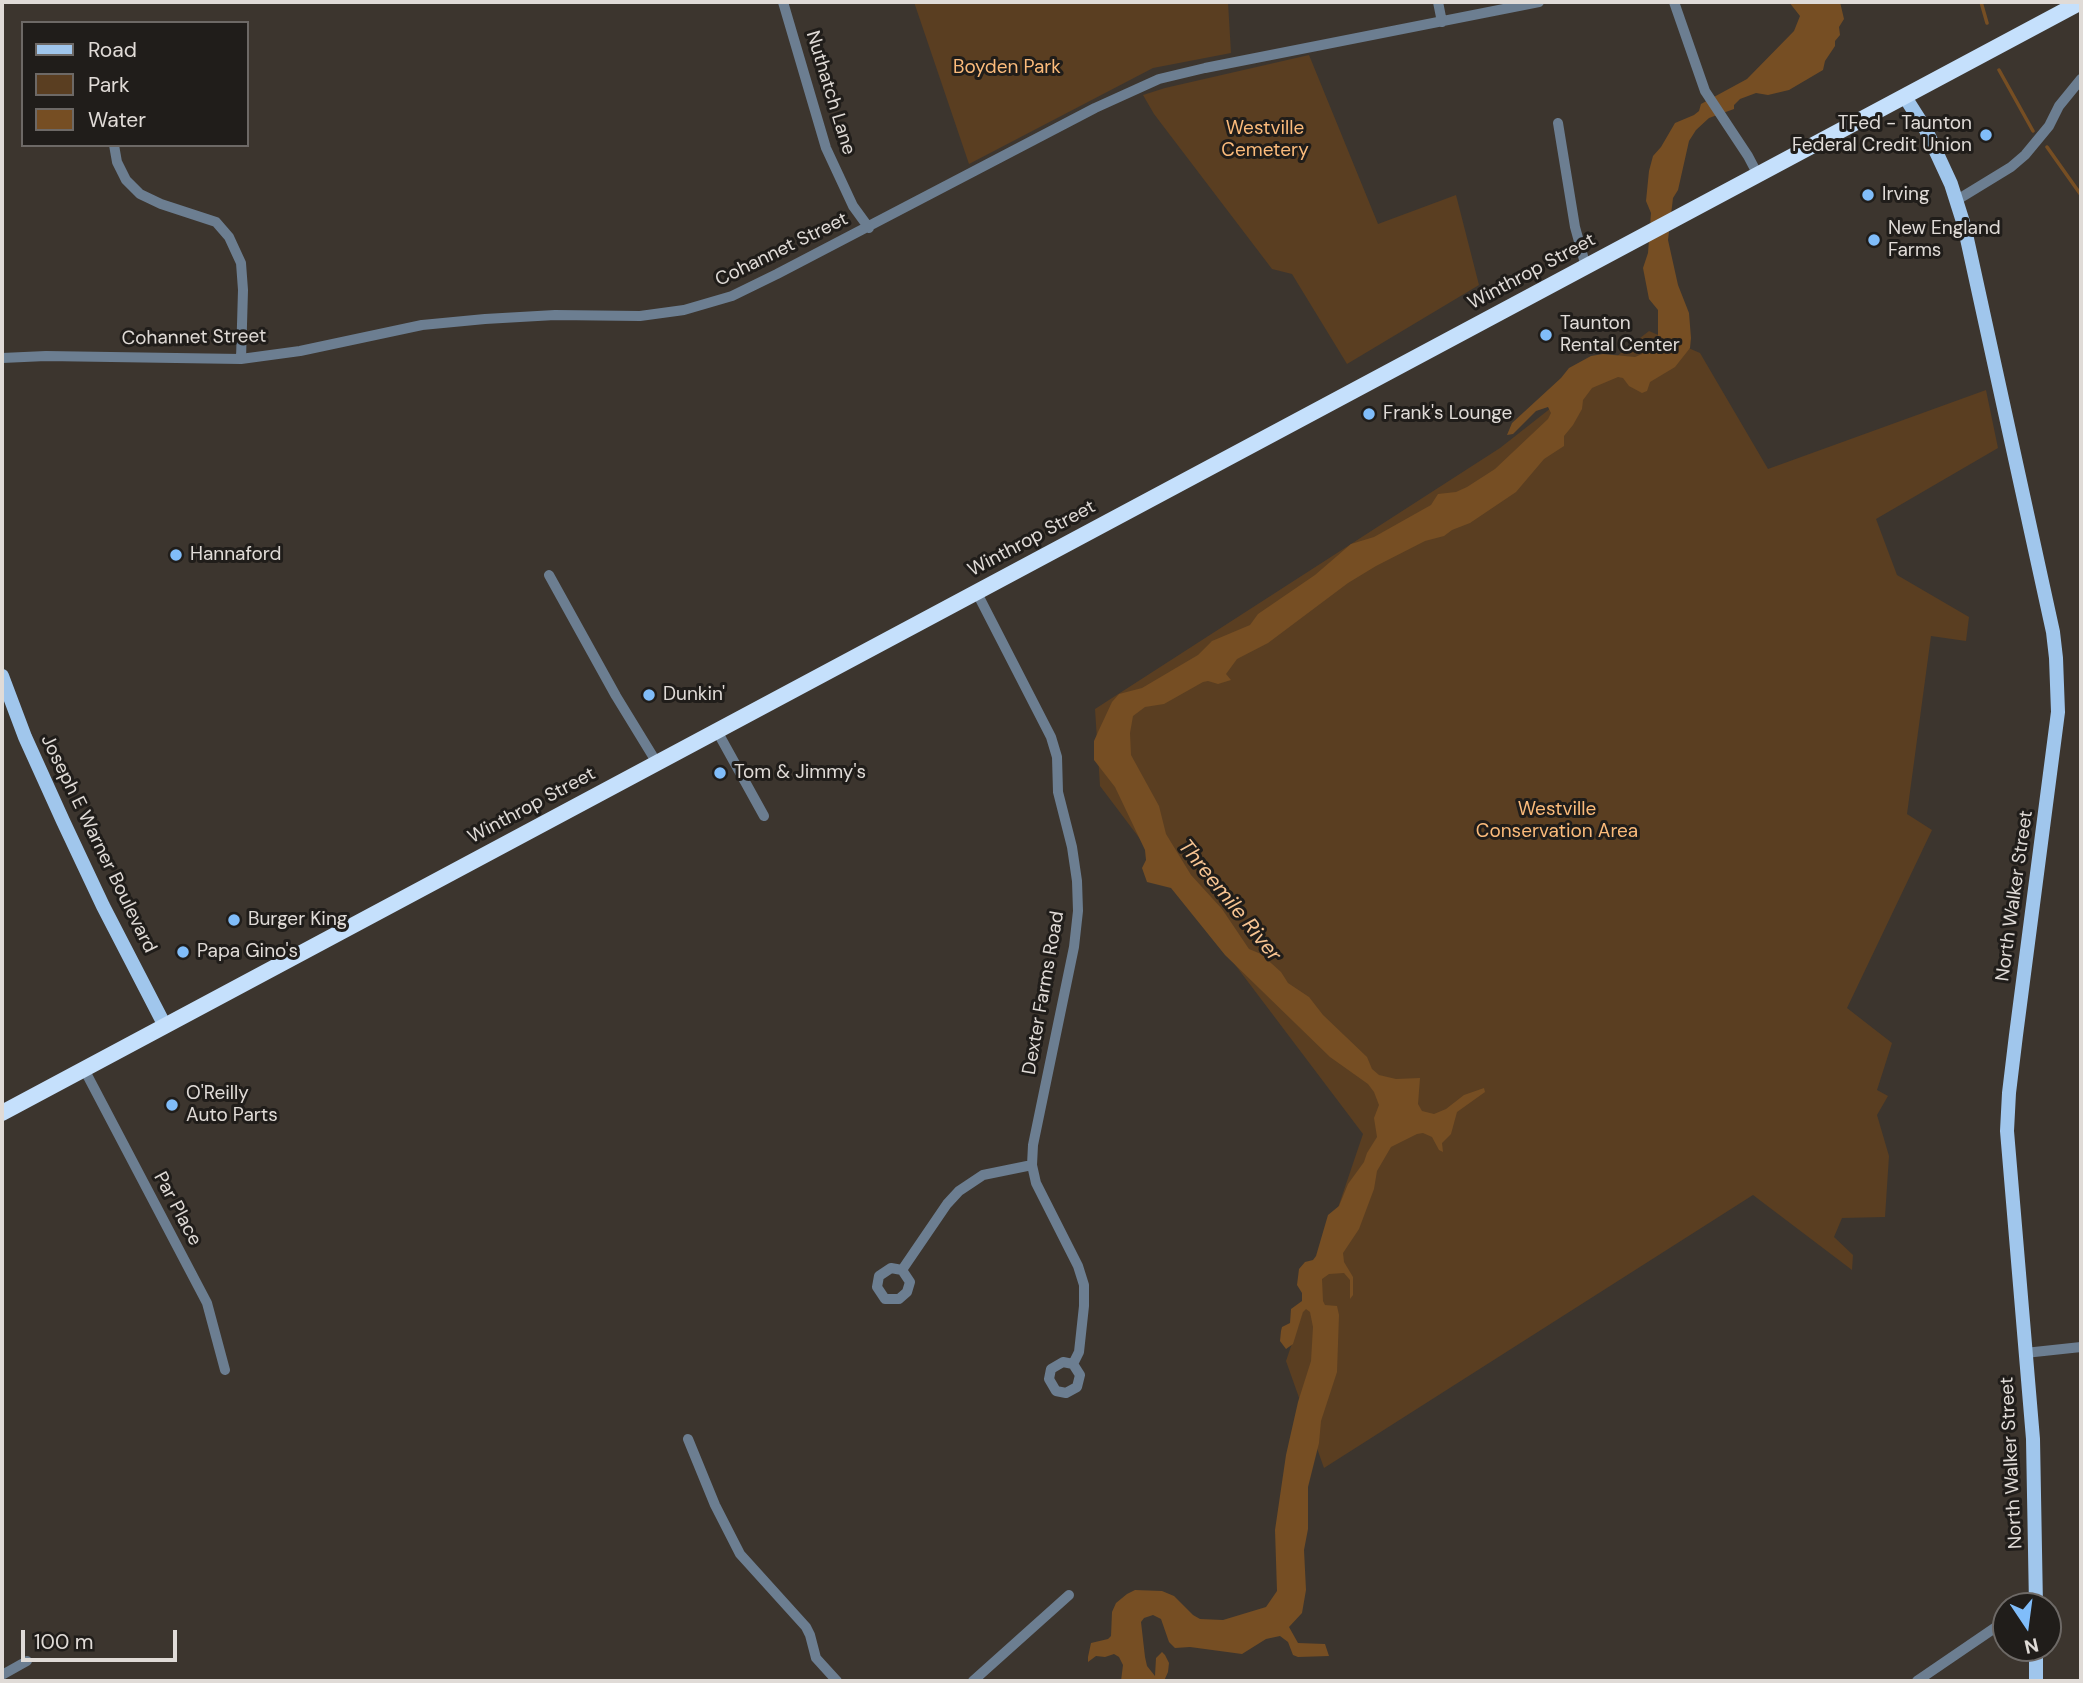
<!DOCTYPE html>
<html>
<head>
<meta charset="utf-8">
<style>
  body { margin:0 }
  #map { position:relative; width:2083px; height:1683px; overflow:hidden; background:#3c352e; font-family:"DM Sans",sans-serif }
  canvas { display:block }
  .frame { position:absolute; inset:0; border:4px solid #e0dbd7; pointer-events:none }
  .legend { position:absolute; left:21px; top:21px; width:228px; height:126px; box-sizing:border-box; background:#201d1a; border:2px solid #6d6966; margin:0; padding:9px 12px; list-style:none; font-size:21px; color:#e0dbd7 }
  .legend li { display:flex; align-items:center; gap:14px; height:35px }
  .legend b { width:35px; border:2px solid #6d6966 }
  .north { position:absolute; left:1992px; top:1592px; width:70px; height:70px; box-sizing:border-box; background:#201d1a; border:2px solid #6d6966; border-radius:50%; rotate:167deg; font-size:19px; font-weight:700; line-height:28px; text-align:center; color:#e0dbd7 }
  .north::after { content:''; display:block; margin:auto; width:24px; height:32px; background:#80bdfa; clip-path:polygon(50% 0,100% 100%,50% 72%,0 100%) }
  .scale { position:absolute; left:21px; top:1630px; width:156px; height:32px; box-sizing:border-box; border:4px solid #e0dbd7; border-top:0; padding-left:9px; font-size:21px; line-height:24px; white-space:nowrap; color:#e0dbd7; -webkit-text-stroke:5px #201d1a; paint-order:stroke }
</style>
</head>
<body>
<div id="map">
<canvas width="2083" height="1683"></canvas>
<div class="frame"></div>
<ul class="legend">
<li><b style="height:9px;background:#a0c6ec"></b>Road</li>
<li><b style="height:19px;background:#5a3e21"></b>Park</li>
<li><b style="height:19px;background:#764e23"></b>Water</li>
</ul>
<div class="north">N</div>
<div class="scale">100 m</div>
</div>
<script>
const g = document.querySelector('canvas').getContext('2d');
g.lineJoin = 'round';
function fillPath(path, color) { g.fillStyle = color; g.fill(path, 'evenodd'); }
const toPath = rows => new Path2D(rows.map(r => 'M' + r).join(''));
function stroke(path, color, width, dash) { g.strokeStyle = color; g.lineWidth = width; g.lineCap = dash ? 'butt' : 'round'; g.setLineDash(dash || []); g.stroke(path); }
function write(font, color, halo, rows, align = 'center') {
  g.font = font + ' "DM Sans",sans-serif'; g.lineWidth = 6; g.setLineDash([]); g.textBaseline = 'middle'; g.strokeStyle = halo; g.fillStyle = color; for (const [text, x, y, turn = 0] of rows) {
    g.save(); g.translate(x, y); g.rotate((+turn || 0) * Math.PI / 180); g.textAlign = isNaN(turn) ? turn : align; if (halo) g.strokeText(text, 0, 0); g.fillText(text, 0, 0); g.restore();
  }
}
const green = toPath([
  [914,2,1228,2,1231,53,1153,68,969,164],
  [1309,55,1378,224,1456,195,1479,285,1347,364,1292,274,1272,269,1154,114,1143,95,1165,88],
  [1649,331,1700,353,1768,469,1986,390,1998,448,1876,519,1897,575,1969,617,1966,641,1931,636,1907,814,1932,830,1847,1008,1892,1043,1877,1090,1888,1096,1877,1115,1889,1156,1885,1217,1842,1218,1834,1237,1853,1255,1852,1270,1753,1195,1324,1468,1286,1361,1363,1134,1100,786,1095,709,1500,448]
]);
const water = toPath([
  [1789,2,1840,2,1844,19,1839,27,1840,35,1835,41,1835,46,1825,61,1823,70,1789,90,1768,95,1756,93,1740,99,1734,105,1734,109,1709,118,1696,130,1689,141,1678,190,1673,198,1668,240,1678,285,1689,313,1691,338,1690,348,1675,367,1650,382,1647,391,1642,393,1629,386,1623,378,1618,377,1592,388,1583,400,1582,409,1573,425,1564,436,1564,446,1544,459,1516,492,1470,523,1452,530,1444,536,1425,541,1376,566,1348,583,1268,643,1237,659,1226,674,1231,680,1218,684,1208,681,1203,682,1164,704,1145,707,1133,716,1130,733,1131,755,1159,806,1166,834,1191,875,1222,909,1249,949,1261,954,1281,972,1288,983,1309,997,1323,1015,1367,1057,1372,1069,1379,1075,1396,1079,1420,1078,1418,1104,1422,1111,1434,1114,1446,1109,1464,1095,1484,1088,1485,1092,1457,1112,1451,1134,1442,1143,1443,1152,1439,1150,1432,1137,1423,1133,1417,1134,1391,1147,1377,1171,1374,1189,1359,1229,1343,1253,1344,1262,1353,1277,1353,1295,1350,1299,1350,1280,1344,1273,1329,1274,1322,1279,1323,1301,1325,1305,1337,1306,1339,1315,1337,1372,1321,1421,1319,1443,1308,1487,1308,1529,1304,1550,1306,1590,1302,1613,1289,1627,1298,1643,1325,1644,1329,1656,1298,1657,1293,1655,1288,1642,1280,1636,1266,1639,1242,1654,1190,1647,1175,1648,1169,1642,1161,1619,1153,1615,1144,1618,1141,1622,1145,1657,1147,1666,1155,1676,1156,1658,1162,1652,1165,1655,1169,1663,1168,1672,1164,1681,1121,1681,1123,1665,1119,1657,1114,1654,1105,1657,1096,1656,1088,1662,1088,1657,1091,1643,1108,1639,1111,1636,1112,1612,1116,1603,1127,1594,1135,1590,1162,1591,1174,1596,1193,1615,1200,1619,1223,1620,1266,1607,1277,1591,1275,1530,1286,1455,1298,1402,1311,1361,1313,1327,1310,1312,1306,1309,1303,1312,1293,1344,1286,1349,1280,1341,1281,1331,1282,1327,1290,1323,1291,1309,1302,1301,1302,1293,1297,1285,1299,1269,1305,1262,1313,1260,1316,1256,1328,1215,1339,1206,1348,1184,1364,1162,1367,1153,1377,1137,1374,1118,1379,1105,1374,1092,1368,1084,1330,1057,1225,955,1171,888,1147,882,1142,868,1146,860,1145,850,1115,787,1094,760,1094,741,1098,732,1112,702,1119,694,1142,688,1198,655,1212,641,1250,625,1258,614,1315,575,1351,544,1374,537,1431,505,1438,494,1456,492,1467,487,1495,469,1548,419,1551,413,1548,407,1536,411,1513,434,1507,435,1512,423,1561,378,1569,368,1591,356,1603,354,1635,357,1647,352,1651,348,1658,337,1658,310,1649,299,1643,268,1648,253,1651,213,1646,201,1649,171,1653,156,1661,147,1675,123,1694,115,1699,111,1701,104,1747,79,1794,31,1800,16]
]);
const stream = toPath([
  [1981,2,1987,23],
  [1999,70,2033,131],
  [2047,147,2081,195]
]);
const minor = toPath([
  [783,2,826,148,853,206,869,228],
  [1438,2,1442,22],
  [1674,2,1705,91,1748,156,1758,175],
  [1558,123,1575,227,1586,267],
  [114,145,117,162,126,180,140,194,161,204,216,222,229,237,241,263,243,290,241,359],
  [1957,200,2011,167,2025,155,2049,126,2059,106,2081,79],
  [2,358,46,356,241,359,300,351,422,325,485,319,555,315,640,316,684,310,732,296,777,274,1095,108,1159,79,1205,68,1539,2],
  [549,575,616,696,657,763],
  [977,593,1051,737,1057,757,1058,792,1072,847,1077,881,1078,911,1074,947,1033,1145,1032,1165,1036,1183,1078,1266,1084,1285,1084,1306,1079,1352,1073,1364,1063,1362,1051,1369,1049,1379,1056,1391,1066,1393,1077,1387,1080,1375,1073,1364],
  [717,731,764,816],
  [84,1069,207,1303,225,1370],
  [902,1270,891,1268,879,1276,877,1287,885,1299,899,1299,907,1292,910,1282,902,1270,947,1204,959,1191,983,1175,1032,1165],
  [2025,1353,2081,1347],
  [688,1439,715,1505,740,1554,806,1627,810,1635,816,1658,837,1681],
  [2,1675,27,1661],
  [973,1681,1069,1595],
  [1917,1681,1999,1625,2006,1623]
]);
const major = toPath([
  [1905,97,1926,130,1951,184,1964,225,2053,632,2056,658,2058,712,2016,1035,2009,1093,2007,1131,2033,1439,2036,1606],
  [2,676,25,737,63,821,103,906,165,1026],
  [2036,1648,2036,1681]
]);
const highway = toPath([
  [2,1113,2081,2]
]);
const markers = [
  [1986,135,7,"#80bdfa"],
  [1868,195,7,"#80bdfa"],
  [1874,240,7,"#80bdfa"],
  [1546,335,7,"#80bdfa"],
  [1369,414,7,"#80bdfa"],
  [176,555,7,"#80bdfa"],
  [649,695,7,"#80bdfa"],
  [720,773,7,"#80bdfa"],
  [234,920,7,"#80bdfa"],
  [183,952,7,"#80bdfa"],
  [172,1105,7,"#80bdfa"]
];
const parkNames = [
  ["Boyden Park",1007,68],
  ["Westville",1265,129],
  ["Cemetery",1265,151],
  ["Westville",1557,810],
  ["Conservation Area",1557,832]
];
const streetNames = [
  ["Nuthatch Lane",830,93,73],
  ["Cohannet Street",782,250,-26],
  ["Winthrop Street",1532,272,-28],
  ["Cohannet Street",194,338,-1],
  ["Winthrop Street",1032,539,-28],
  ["Winthrop Street",532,806,-28],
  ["Joseph E Warner Boulevard",98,844,64],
  ["North Walker Street",2015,896,-82],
  ["Dexter Farms Road",1044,993,-80],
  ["Par Place",177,1209,62],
  ["North Walker Street",2012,1463,-93]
];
const poiNames = [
  ["TFed - Taunton",1972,124,"right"],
  ["Federal Credit Union",1972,146,"right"],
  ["Irving",1882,195],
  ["New England",1888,229],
  ["Farms",1888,251],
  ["Taunton",1560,324],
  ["Rental Center",1560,346],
  ["Frank's Lounge",1383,414],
  ["Hannaford",190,555],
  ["Dunkin'",663,695],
  ["Tom & Jimmy's",734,773],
  ["Burger King",248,920],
  ["Papa Gino's",197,952],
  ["O'Reilly",186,1094],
  ["Auto Parts",186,1116]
];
const waterNames = [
  ["Threemile River",1229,901,51]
];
fillPath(green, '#5a3e21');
fillPath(water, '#764e23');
stroke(stream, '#764e23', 3.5);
stroke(minor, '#6c7e91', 10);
stroke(major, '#a0c6ec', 14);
stroke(highway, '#c5e0fc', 16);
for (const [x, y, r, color] of markers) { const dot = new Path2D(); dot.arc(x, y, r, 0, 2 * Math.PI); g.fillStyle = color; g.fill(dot); stroke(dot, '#201d1a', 2.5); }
write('19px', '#fbbb7b', '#201d1a', parkNames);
write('19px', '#e0dbd7', '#201d1a', streetNames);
write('19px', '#e0dbd7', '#201d1a', poiNames, 'left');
write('italic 21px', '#f7c492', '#201d1a', waterNames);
</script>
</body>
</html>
